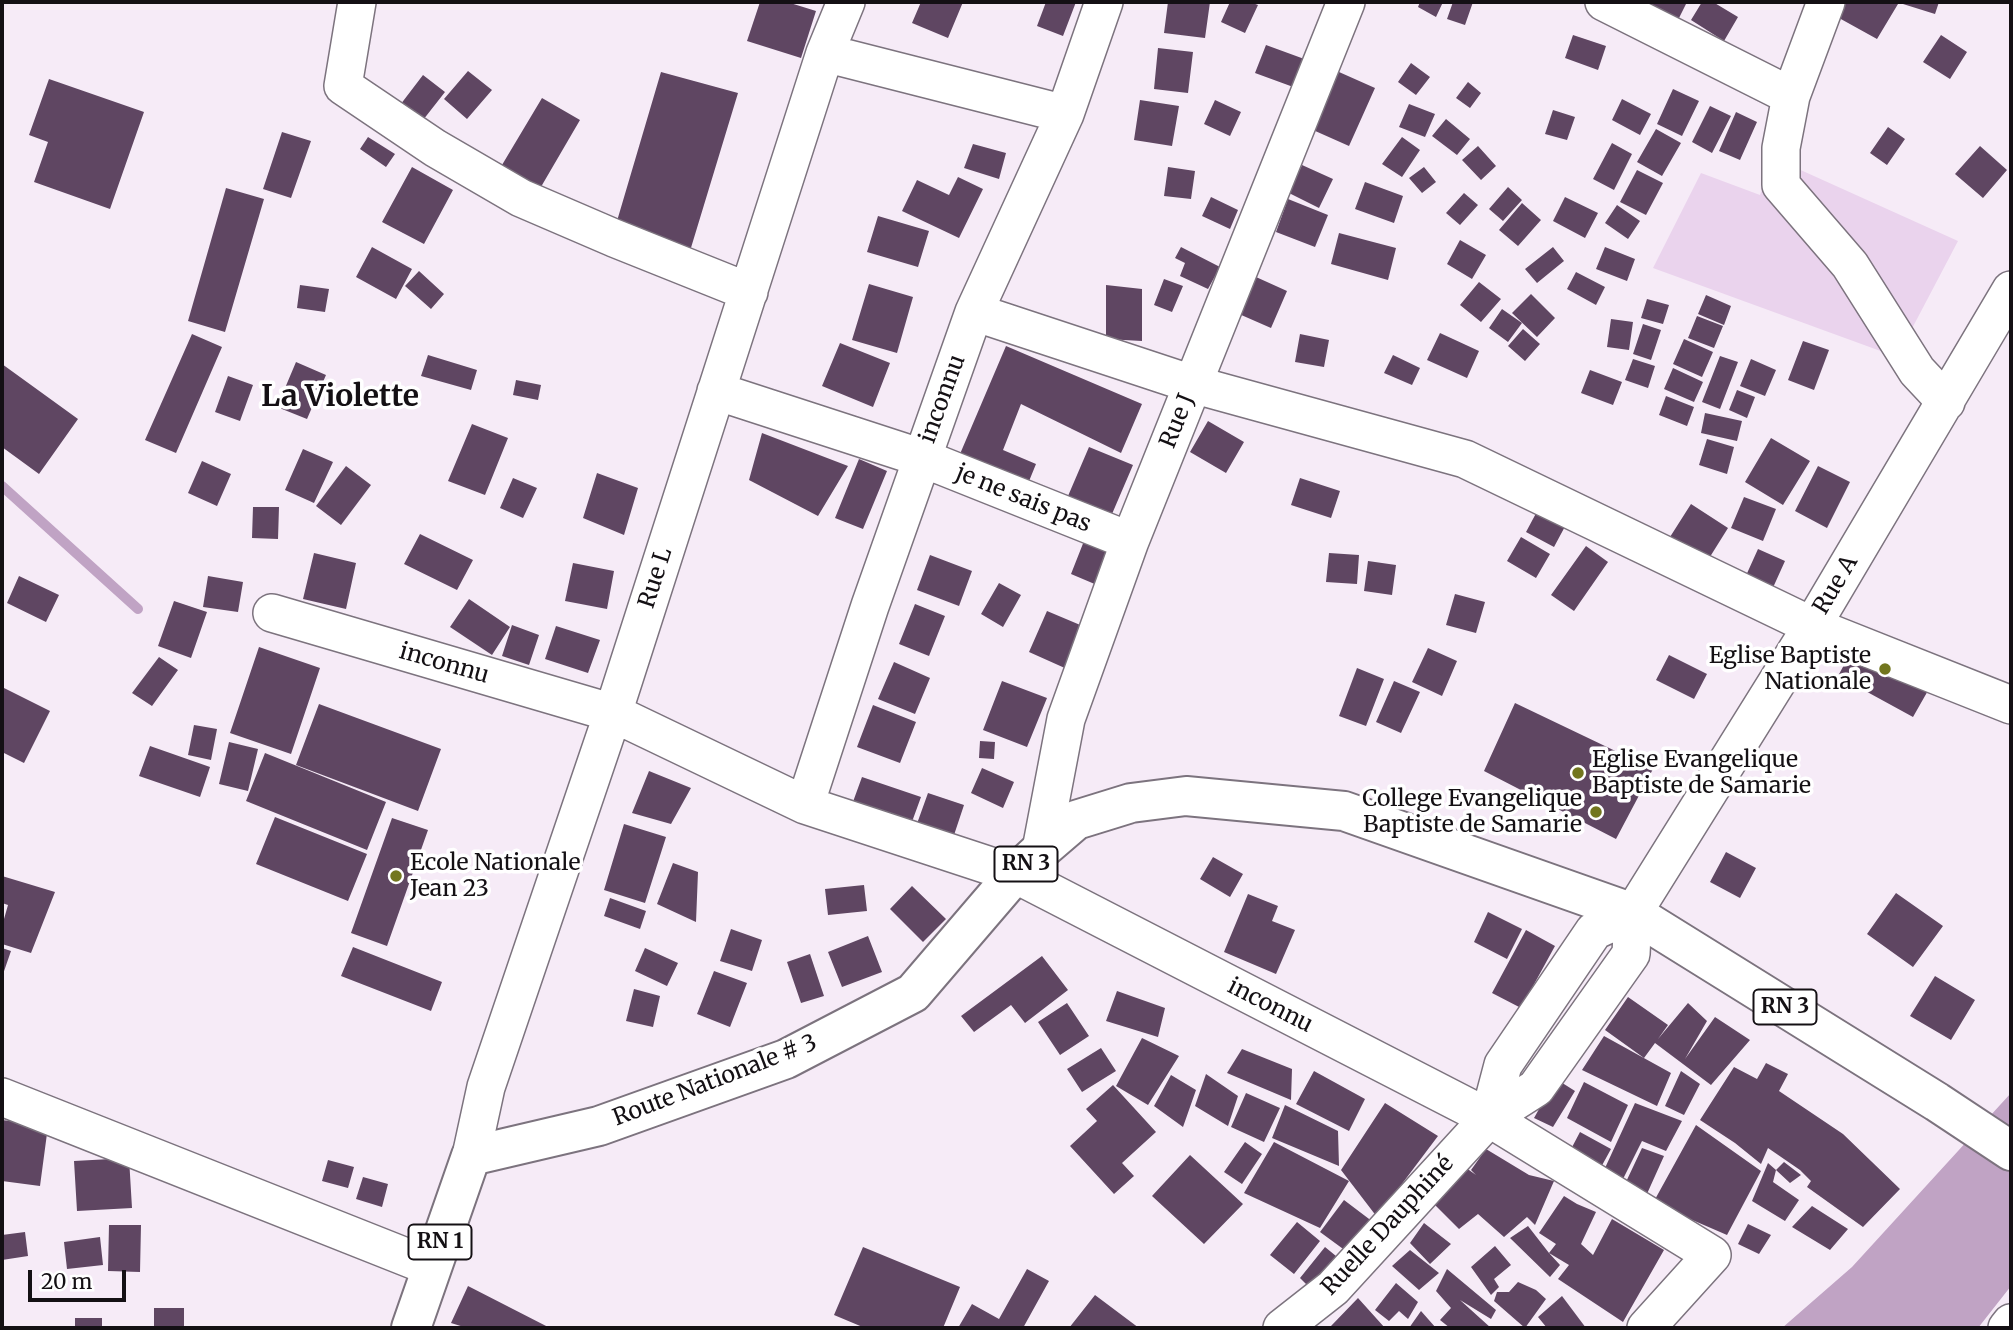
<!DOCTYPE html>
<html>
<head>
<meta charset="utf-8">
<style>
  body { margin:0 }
  #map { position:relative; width:2013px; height:1330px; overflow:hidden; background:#f6ebf7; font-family:Merriweather,serif }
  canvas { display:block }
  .frame { position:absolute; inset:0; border:4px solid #141014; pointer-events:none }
  .scale { position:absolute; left:28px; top:1270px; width:98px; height:32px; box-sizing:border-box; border:4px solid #141014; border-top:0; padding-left:9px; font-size:21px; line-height:24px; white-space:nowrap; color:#141014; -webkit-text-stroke:5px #fff; paint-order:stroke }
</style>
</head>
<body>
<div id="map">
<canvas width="2013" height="1330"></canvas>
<div class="frame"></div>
<div class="scale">20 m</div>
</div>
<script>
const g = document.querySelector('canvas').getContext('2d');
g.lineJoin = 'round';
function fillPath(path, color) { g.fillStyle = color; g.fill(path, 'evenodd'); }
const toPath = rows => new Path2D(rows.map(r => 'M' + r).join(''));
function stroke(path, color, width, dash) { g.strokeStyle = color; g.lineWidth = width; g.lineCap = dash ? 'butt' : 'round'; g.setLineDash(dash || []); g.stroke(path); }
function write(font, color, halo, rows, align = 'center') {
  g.font = font + ' Merriweather,serif'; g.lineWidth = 7; g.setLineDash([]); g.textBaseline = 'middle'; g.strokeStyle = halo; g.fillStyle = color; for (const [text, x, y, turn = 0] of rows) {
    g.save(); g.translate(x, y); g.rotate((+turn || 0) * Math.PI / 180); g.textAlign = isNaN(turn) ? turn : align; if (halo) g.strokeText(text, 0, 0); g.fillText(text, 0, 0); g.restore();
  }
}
const green = toPath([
  [1774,158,1958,241,1897,357,1653,268,1701,173,1760,195]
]);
const water = toPath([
  [2011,1093,2011,1286,1978,1328,1782,1328,1852,1267]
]);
const stream = toPath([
  [2,486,138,609]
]);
const building = toPath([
  [760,2,787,2,816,11,801,58,747,41],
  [921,2,963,2,948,38,912,23],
  [1046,2,1076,2,1063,36,1037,26],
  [1168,2,1210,2,1205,38,1164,33],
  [1230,2,1250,2,1258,5,1245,33,1221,22],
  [1420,2,1443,2,1436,17,1418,7],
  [1453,2,1473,2,1465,25,1447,19],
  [1645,2,1687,2,1677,22,1643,5],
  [1702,2,1713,2,1738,17,1724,41,1691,20],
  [1836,2,1894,2,1898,4,1877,39,1830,13],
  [1904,2,1939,2,1935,14,1903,4],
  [1573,35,1606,46,1598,70,1565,58],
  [1941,35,1967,52,1950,79,1923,62],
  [1266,45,1307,60,1296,88,1255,73],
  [1158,48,1193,52,1188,93,1154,89],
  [1411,63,1430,77,1416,95,1398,82],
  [468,71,492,90,467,119,444,99],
  [661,72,738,93,690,251,617,221],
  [1339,72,1375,88,1349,146,1313,130],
  [423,75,445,92,416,129,394,113],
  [49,79,144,112,110,209,34,182,48,142,29,135],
  [1468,82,1481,93,1470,108,1456,98],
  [1673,89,1699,101,1682,136,1657,124],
  [542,98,580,120,538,192,499,170],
  [1622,99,1651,114,1640,135,1612,120],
  [1140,100,1179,106,1172,146,1134,140],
  [1215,100,1241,112,1230,136,1204,124],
  [1409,104,1435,114,1425,137,1399,127],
  [1710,106,1731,116,1712,153,1692,142],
  [1553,110,1575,117,1567,140,1545,134],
  [1736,112,1757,122,1740,160,1719,151],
  [1446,119,1470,139,1457,155,1432,136],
  [1888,127,1905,139,1887,165,1870,153],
  [1656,129,1681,143,1662,176,1637,162],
  [282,132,311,141,291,198,263,189],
  [368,137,395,154,386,167,360,149],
  [1402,137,1420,150,1402,177,1382,164],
  [1612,143,1632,154,1614,190,1593,179],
  [973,144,1006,153,999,179,964,168],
  [1478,146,1496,166,1481,180,1462,160],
  [1980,146,2007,170,1983,198,1955,174],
  [1302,165,1333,179,1319,208,1289,193],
  [412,167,453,190,424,244,382,222],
  [1168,167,1195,171,1191,199,1164,196],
  [1424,167,1436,182,1422,193,1409,178],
  [1637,170,1663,183,1646,215,1620,202],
  [958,177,983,189,959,238,902,211,917,180,949,195],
  [1365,182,1403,196,1394,223,1355,209],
  [1508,187,1522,200,1503,221,1489,209],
  [226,188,264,199,225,332,188,321],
  [1464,193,1478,205,1460,225,1446,213],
  [1211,197,1238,210,1230,229,1202,216],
  [1565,197,1598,213,1585,238,1553,221],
  [1288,199,1328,215,1315,247,1276,232],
  [1522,203,1541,220,1518,246,1499,230],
  [1617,205,1640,221,1628,239,1605,223],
  [878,216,929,231,918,267,867,252],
  [1339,233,1396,248,1388,280,1331,264],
  [1460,240,1486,255,1472,279,1447,264],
  [372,247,412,269,396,299,356,277],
  [1181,247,1220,267,1208,289,1180,276,1185,263,1175,258],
  [1553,247,1564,261,1537,283,1525,269],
  [1605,247,1635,259,1627,281,1596,269],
  [419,271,444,294,431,309,405,286],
  [1576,272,1605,287,1596,305,1567,289],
  [1256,277,1287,291,1271,328,1239,314],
  [1164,279,1183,286,1172,312,1154,305],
  [1479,282,1501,299,1481,322,1460,305],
  [869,284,913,297,897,353,852,340],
  [300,285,329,289,325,312,297,308],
  [1106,285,1142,289,1142,341,1106,339],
  [1531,294,1555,318,1537,337,1512,313],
  [1706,295,1731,306,1724,325,1698,314],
  [1647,299,1669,305,1663,324,1641,318],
  [1502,309,1522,323,1508,342,1489,328],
  [1697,316,1723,326,1714,348,1688,338],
  [1611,319,1633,322,1629,350,1607,347],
  [1643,324,1661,330,1651,360,1633,354],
  [1523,329,1540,344,1525,361,1508,346],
  [1440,333,1479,351,1467,378,1427,360],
  [192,334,222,347,176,453,145,440],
  [1300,334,1329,340,1324,367,1295,362],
  [1684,339,1713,352,1702,377,1673,364],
  [1803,341,1829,350,1814,390,1788,380],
  [840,343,890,363,873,407,822,386],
  [1006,346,1142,404,1121,453,1021,404,1003,450,1036,464,1025,491,957,461],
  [428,355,477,370,471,390,421,376],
  [1393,355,1420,368,1412,385,1384,373],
  [1720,356,1738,362,1720,409,1702,402],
  [1633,359,1655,366,1648,388,1625,380],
  [1751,359,1776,370,1765,396,1740,386],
  [296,362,326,375,307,419,277,407],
  [2,364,78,419,39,474,2,447],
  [1673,368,1703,382,1694,402,1664,389],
  [1590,370,1622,382,1613,405,1581,393],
  [228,376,253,385,240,421,215,412],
  [516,380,541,385,538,400,513,395],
  [1737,390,1755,397,1747,418,1729,410],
  [1666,396,1694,407,1687,426,1659,415],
  [1705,413,1742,421,1737,441,1701,433],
  [1208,421,1244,442,1226,473,1190,452],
  [472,424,508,438,485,495,448,481],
  [762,433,848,466,818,516,749,480],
  [1771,438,1810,461,1783,505,1745,482],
  [1707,439,1734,447,1727,474,1699,465],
  [1089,447,1133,465,1112,514,1068,496],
  [303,449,333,462,314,503,285,490],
  [859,459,887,471,863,529,835,518],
  [202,461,231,474,217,506,188,493],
  [346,466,371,485,341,525,316,506],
  [1818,466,1850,482,1827,528,1795,511],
  [597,473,638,488,624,535,583,518],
  [513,478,537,488,523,518,500,508],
  [1300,478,1340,491,1331,518,1291,505],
  [1744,497,1776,509,1763,541,1731,528],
  [1541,504,1569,519,1554,547,1526,532],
  [1691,504,1728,528,1708,560,1670,537],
  [253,507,279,507,278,539,252,538],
  [420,534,473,560,457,590,404,564],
  [1521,537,1550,554,1536,578,1507,561],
  [1084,541,1114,551,1097,585,1071,574],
  [1586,546,1608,562,1574,611,1551,595],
  [1758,549,1785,561,1771,592,1744,580],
  [314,553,356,563,346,609,303,599],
  [1329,553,1359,555,1357,584,1326,582],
  [930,555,972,571,959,606,917,590],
  [1368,561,1396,565,1392,595,1364,591],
  [573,563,614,571,607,609,565,601],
  [19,576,59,595,46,622,7,603],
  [208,576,243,582,238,612,203,607],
  [999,583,1021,595,1003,627,981,614],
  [1455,594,1485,602,1476,633,1446,625],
  [469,599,510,627,492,655,450,627],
  [174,601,207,612,191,658,158,646],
  [915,604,945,616,929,656,899,644],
  [1047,611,1085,627,1067,669,1029,652],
  [512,625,539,635,529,665,502,656],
  [556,626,600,640,588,673,545,659],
  [1862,632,1938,673,1913,717,1838,676],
  [259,647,320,668,291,754,230,733],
  [1428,648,1457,661,1442,696,1412,682],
  [1669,655,1707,674,1694,699,1656,680],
  [159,657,178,670,152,706,132,693],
  [894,662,930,678,915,714,878,699],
  [1357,668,1384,679,1366,726,1339,716],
  [1002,681,1047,698,1027,747,983,730],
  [1394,681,1420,692,1401,733,1376,722],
  [2,687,50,711,24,763,2,752],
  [1515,703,1653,769,1616,839,1484,771],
  [319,704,441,749,418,811,296,765],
  [873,705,916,722,900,763,857,747],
  [194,725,217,729,211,760,188,755],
  [980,741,995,742,994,759,979,758],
  [229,742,258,749,248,791,219,784],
  [150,746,210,767,200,797,139,776],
  [265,753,386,802,367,850,246,801],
  [982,768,1014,782,1003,808,971,793],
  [649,771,691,788,671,824,632,813],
  [862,777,921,797,909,830,850,810],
  [928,793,964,805,951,844,914,832],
  [275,817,367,854,348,901,256,864],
  [392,818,428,830,387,946,351,933],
  [624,824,666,837,645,903,604,890],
  [1726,852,1756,868,1740,898,1710,882],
  [1213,857,1243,874,1230,897,1200,879],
  [673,863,698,872,696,922,657,904],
  [2,876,55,892,31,953,2,944,2,926,8,905,2,903],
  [864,885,867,911,828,915,825,889],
  [912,886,946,919,923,942,890,909],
  [1896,893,1943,926,1913,967,1867,934],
  [1248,894,1278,906,1272,921,1295,930,1276,974,1224,952],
  [610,898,646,911,640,929,604,916],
  [1488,912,1522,929,1507,959,1474,942],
  [731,929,762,940,752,971,720,961],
  [1526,930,1555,946,1521,1008,1492,993],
  [868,936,882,972,842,987,828,952],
  [353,947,442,982,431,1011,341,976],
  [2,948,11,951,2,977],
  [645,948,678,963,667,986,635,971],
  [810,954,824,996,801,1003,787,962],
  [1042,956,1068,990,1025,1023,1011,1005,974,1032,961,1016],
  [714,971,747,983,730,1027,697,1014],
  [1935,976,1975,1000,1951,1040,1910,1016],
  [634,989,660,996,653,1027,626,1021],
  [1117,991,1165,1008,1158,1037,1106,1021],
  [1628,997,1668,1025,1658,1039,1688,1003,1707,1021,1685,1059,1715,1017,1750,1040,1711,1085,1655,1043,1644,1058,1605,1030],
  [1067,1003,1089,1036,1060,1055,1038,1022],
  [1604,1036,1671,1073,1657,1106,1582,1070],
  [1142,1038,1179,1056,1148,1105,1116,1086],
  [1101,1048,1116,1071,1082,1092,1067,1069],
  [1242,1049,1292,1069,1291,1100,1227,1073],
  [1766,1063,1788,1074,1779,1091,1843,1134,1900,1189,1863,1227,1807,1187,1811,1181,1800,1170,1768,1148,1761,1164,1735,1143,1700,1120,1734,1067,1757,1079],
  [1314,1071,1365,1099,1349,1131,1296,1104],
  [1681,1071,1700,1084,1684,1115,1665,1106],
  [1206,1074,1238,1096,1228,1126,1195,1106],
  [1171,1075,1196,1090,1183,1127,1154,1106],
  [1556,1079,1575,1091,1553,1127,1534,1118],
  [1584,1082,1628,1105,1611,1142,1567,1118],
  [1113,1085,1156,1132,1122,1163,1134,1176,1114,1194,1070,1146,1097,1121,1086,1109],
  [1246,1093,1280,1108,1264,1142,1231,1127],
  [1385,1103,1438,1136,1377,1217,1341,1170],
  [1635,1103,1682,1121,1666,1151,1642,1141,1623,1179,1605,1168],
  [1285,1105,1338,1131,1339,1166,1272,1138],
  [2,1120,48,1126,40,1186,2,1181],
  [1696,1125,1761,1171,1727,1235,1653,1203],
  [1580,1132,1611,1149,1600,1169,1570,1151],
  [1245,1142,1262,1154,1242,1184,1224,1172],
  [1274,1142,1349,1181,1320,1228,1244,1193],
  [1642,1148,1664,1156,1646,1196,1625,1184],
  [1486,1149,1529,1175,1554,1181,1535,1225,1527,1217,1504,1237,1478,1214,1459,1229,1435,1205,1462,1165,1476,1175,1471,1170],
  [1190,1155,1243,1204,1204,1244,1152,1196],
  [129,1158,132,1208,77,1211,74,1161],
  [328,1160,354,1167,348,1188,322,1181],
  [1784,1162,1801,1175,1790,1183,1776,1170],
  [1768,1163,1776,1170,1773,1182,1799,1200,1785,1221,1752,1201],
  [363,1177,388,1184,382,1207,356,1199],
  [1564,1196,1577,1204,1596,1212,1581,1244,1593,1255,1612,1219,1664,1250,1623,1322,1558,1279,1569,1265,1549,1253,1560,1265,1550,1277,1510,1238,1528,1226,1549,1253,1556,1244,1539,1233],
  [1344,1200,1377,1225,1350,1254,1320,1232],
  [1812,1206,1848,1229,1830,1250,1792,1227],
  [1297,1222,1320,1241,1294,1274,1270,1255],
  [1424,1223,1451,1244,1430,1264,1410,1243],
  [1748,1224,1771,1235,1759,1254,1738,1244],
  [109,1225,141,1225,140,1272,108,1271],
  [25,1232,28,1256,2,1260,2,1235],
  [100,1237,103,1265,67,1269,64,1242],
  [1495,1246,1511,1265,1494,1279,1499,1287,1491,1295,1471,1267],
  [863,1247,960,1287,943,1328,865,1328,834,1315],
  [1325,1247,1347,1265,1316,1294,1300,1278],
  [1410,1250,1439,1273,1419,1290,1392,1266],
  [1027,1269,1049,1281,1023,1328,958,1328,972,1304,999,1319],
  [1447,1269,1496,1310,1491,1319,1460,1300,1491,1328,1450,1328,1440,1320,1451,1308,1436,1291],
  [1518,1282,1536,1290,1546,1299,1525,1328,1494,1301,1497,1292,1509,1292],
  [1396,1283,1418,1302,1408,1319,1399,1311,1389,1321,1375,1310],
  [468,1286,550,1328,467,1328,451,1323],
  [1095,1295,1139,1328,1069,1328],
  [1562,1296,1586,1328,1547,1328,1538,1317],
  [1358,1298,1385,1328,1333,1328,1331,1326],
  [154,1308,184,1308,184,1328,154,1328],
  [1421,1311,1436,1328,1409,1328],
  [75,1318,102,1318,102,1328,75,1328]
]);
const minor = toPath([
  [357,2,343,86,435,148,521,198,614,238,749,292],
  [1604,2,1791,96],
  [1826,2,1791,96,1781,148,1781,185,1850,265,1917,371,1946,402],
  [825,53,1065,114],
  [974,312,1192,384,1465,459,1812,626,2011,705],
  [716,391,922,458,1130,541],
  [272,613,613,713,805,805,1015,874,1489,1118,1712,1255,1646,1328],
  [805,805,870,606,974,312,1065,114,1104,2],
  [1041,850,1066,719,1130,541,1346,2],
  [2,1097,431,1267],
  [1489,1118,1503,1065,1594,931,1633,913],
  [471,1156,486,1087,613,713,825,53,846,2],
  [1282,1328,1333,1288,1489,1118,1536,1088,1631,954,1633,913,1812,626,2011,290],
  [2007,1328,2011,1323]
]);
const major = toPath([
  [411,1328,471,1156,599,1126,786,1059,913,993,1015,874,1041,850,1076,820,1131,803,1186,796,1344,811,1633,913,1937,1102,2011,1151]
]);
const markers = [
  [1885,669,7,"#72761e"],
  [1578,773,7,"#72761e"],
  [1596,812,7,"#72761e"],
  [396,876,7,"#72761e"]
];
const shields = [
  [1026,864,63],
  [1785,1007,63],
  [440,1242,63]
];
const shieldNames = [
  ["RN 3",1026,864],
  ["RN 3",1785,1007],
  ["RN 1",440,1242]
];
const streetNames = [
  ["inconnu",943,399,-70],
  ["Rue J",1178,421,-68],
  ["je ne sais pas",1023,499,22],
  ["Rue L",656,578,-72],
  ["Rue A",1836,585,-59],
  ["inconnu",444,664,16],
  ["inconnu",1270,1006,27],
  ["Route Nationale # 3",715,1081,-21],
  ["Ruelle Dauphiné",1388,1226,-47]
];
const poiNames = [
  ["Eglise Baptiste",1871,656],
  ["Nationale",1871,682],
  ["Eglise Evangelique",1592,760,"left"],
  ["Baptiste de Samarie",1592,786,"left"],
  ["College Evangelique",1582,799],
  ["Baptiste de Samarie",1582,825],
  ["Ecole Nationale",410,863,"left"],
  ["Jean 23",410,889,"left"]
];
const districtNames = [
  ["La Violette",340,398]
];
fillPath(green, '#ead3ed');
fillPath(water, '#c0a3c4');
stroke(stream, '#c0a3c4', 10);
fillPath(building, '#5f4662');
stroke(minor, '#7c737e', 40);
stroke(major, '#7c737e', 42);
stroke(minor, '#fff', 37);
stroke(major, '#fff', 38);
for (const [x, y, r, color] of markers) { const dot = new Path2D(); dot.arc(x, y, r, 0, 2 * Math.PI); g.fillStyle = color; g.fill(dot); stroke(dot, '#fff', 2.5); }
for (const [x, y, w] of shields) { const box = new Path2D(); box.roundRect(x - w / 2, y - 17.5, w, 35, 5); g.fillStyle = '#fff'; g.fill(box); stroke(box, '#141014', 2); }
write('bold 21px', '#141014', null, shieldNames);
write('23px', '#141014', '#fff', streetNames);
write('23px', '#141014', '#fff', poiNames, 'right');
write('bold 30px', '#141014', '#fff', districtNames);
</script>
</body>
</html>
